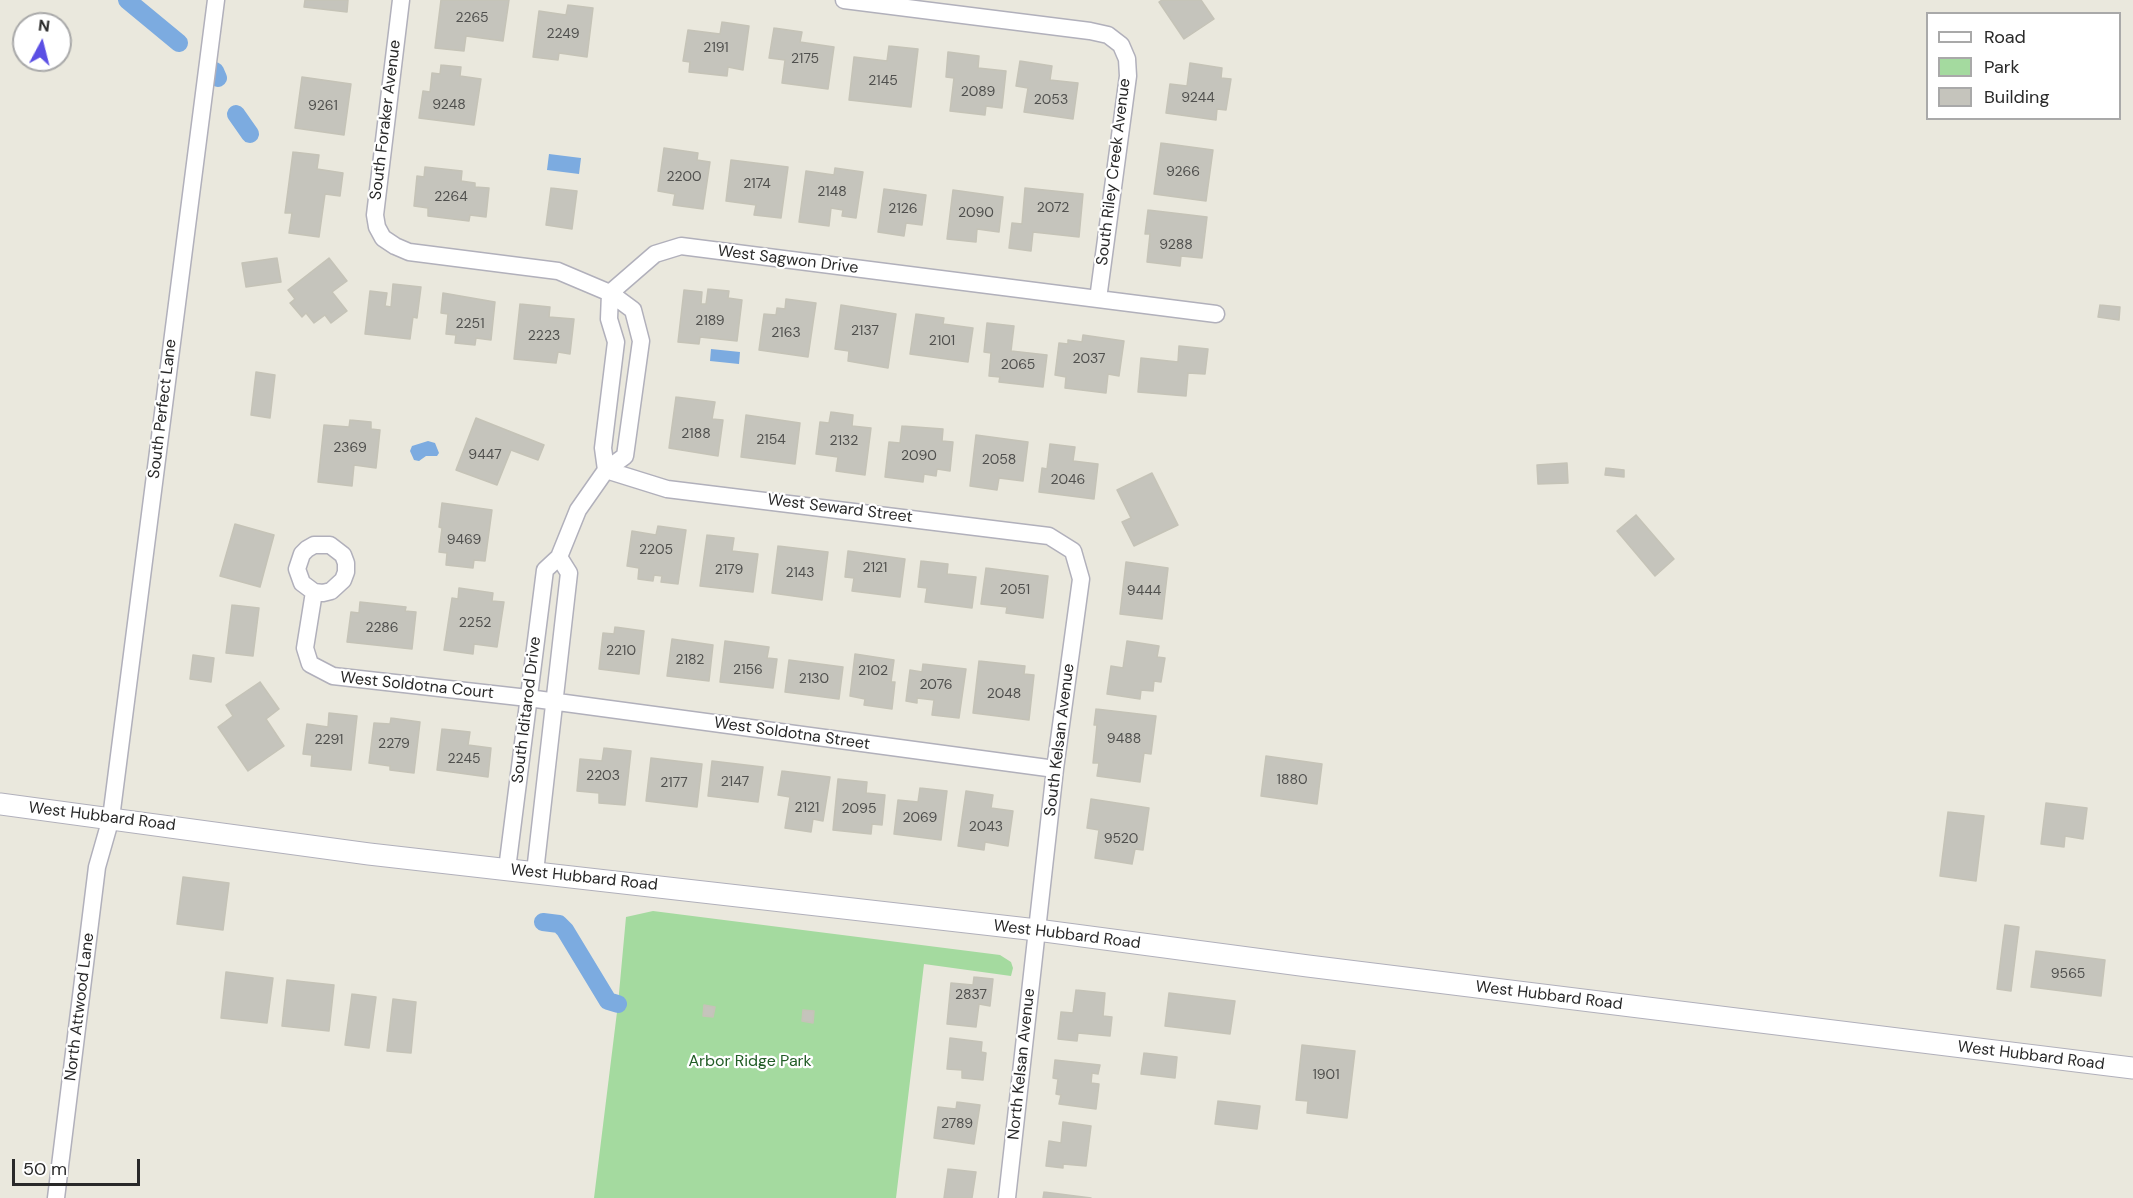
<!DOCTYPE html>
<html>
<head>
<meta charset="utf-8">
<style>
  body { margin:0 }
  #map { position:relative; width:2133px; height:1198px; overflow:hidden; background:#eae8dd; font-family:"DM Sans",sans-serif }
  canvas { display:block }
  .legend { position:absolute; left:1926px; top:12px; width:195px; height:108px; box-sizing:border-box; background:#fff; border:2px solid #a9a9a9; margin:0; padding:8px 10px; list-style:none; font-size:18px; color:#292929 }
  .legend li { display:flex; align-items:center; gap:12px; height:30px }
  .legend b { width:30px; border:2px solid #a9a9a9 }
  .north { position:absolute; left:12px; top:12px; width:60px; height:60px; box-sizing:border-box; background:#fff; border:2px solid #a9a9a9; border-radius:50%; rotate:7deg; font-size:16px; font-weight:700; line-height:24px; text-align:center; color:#292929 }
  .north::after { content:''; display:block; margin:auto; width:21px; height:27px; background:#5b4fe4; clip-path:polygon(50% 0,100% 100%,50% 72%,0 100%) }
  .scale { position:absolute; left:12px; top:1159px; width:128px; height:27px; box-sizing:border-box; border:3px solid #292929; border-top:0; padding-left:8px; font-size:18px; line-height:21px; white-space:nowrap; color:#292929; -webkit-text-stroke:4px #fff; paint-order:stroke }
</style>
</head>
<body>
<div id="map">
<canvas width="2133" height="1198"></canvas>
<ul class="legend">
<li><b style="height:8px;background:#fff"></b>Road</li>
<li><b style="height:16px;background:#a4da9f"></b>Park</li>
<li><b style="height:16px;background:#c5c4bc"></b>Building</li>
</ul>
<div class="north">N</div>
<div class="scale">50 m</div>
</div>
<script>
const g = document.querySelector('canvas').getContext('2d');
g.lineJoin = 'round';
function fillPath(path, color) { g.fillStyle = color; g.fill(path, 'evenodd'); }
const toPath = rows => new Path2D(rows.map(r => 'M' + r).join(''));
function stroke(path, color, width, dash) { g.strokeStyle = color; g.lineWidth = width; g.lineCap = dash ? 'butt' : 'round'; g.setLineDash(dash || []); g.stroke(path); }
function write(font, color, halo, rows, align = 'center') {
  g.font = font + ' "DM Sans",sans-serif'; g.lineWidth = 4.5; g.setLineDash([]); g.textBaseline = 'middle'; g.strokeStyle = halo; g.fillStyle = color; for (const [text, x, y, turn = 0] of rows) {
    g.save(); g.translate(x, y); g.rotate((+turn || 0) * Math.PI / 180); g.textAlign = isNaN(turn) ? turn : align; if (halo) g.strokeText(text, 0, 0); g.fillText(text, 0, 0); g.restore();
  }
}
const green = toPath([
  [653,911,1000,955,1011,962,1013,968,1011,976,924,964,896,1198,594,1198,618,1004,626,917]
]);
const water = toPath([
  [549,154,581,158,579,174,547,170],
  [711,349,740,352,739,364,710,361],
  [428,441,435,443,439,453,437,456,426,456,419,461,414,460,410,451,412,446]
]);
const canal = toPath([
  [127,0,179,43],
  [215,71,218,78],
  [236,114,250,134],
  [543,922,559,924,565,930,608,1001,618,1004]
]);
const building = toPath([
  [305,0,348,0,347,12,304,7,305,0],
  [441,0,509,0,503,41,466,36,464,51,435,48,441,0],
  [1162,0,1201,0,1214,19,1184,39,1159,2,1162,0],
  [568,5,593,8,587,57,559,53,558,60,533,57,539,11,566,15,568,5],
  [722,22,749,26,743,70,728,67,727,76,689,72,690,62,683,61,688,30,720,34,722,22],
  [774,28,802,32,800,42,834,47,828,89,782,83,785,60,769,58,774,28],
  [889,46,918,49,911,107,849,100,854,57,887,61,889,46],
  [948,52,979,56,978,68,1006,71,1002,108,986,106,985,115,950,111,954,78,946,77,948,52],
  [1020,61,1052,66,1050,80,1078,83,1073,119,1024,112,1028,88,1016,86,1020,61],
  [1190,63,1222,68,1221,78,1231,79,1226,110,1217,109,1216,120,1166,113,1170,84,1187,86,1190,63],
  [441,65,461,67,460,76,481,79,474,125,419,118,423,91,430,92,432,73,440,74,441,65],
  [302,77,351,84,344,135,295,128,302,77],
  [1161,143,1213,150,1206,201,1154,194,1161,143],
  [664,148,698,153,697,160,710,162,703,209,673,205,675,194,658,191,664,148],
  [293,152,319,155,317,169,343,173,340,196,325,194,319,237,289,233,292,213,285,213,293,152],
  [731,160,788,167,781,218,754,215,756,205,726,201,731,160],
  [425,167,462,171,461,181,475,183,475,187,489,188,486,217,470,215,469,221,428,216,428,208,414,206,417,176,424,177,425,167],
  [835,168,863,172,856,218,842,216,843,210,831,208,829,226,799,222,806,171,834,175,835,168],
  [551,188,577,191,572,229,546,225,551,188],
  [1025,188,1083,194,1079,237,1033,232,1031,251,1009,248,1012,223,1022,224,1025,188],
  [884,189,926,195,922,225,906,223,904,236,878,232,884,189],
  [953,190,1003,197,999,232,977,229,976,242,947,239,953,190],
  [1148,210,1207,217,1202,258,1181,256,1180,266,1147,262,1150,234,1145,234,1148,210],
  [277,258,281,282,246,287,242,263,277,258],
  [329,258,347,281,332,292,347,311,331,323,325,315,314,323,306,313,302,317,290,303,295,299,288,290,329,258],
  [393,284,421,287,417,318,413,317,410,339,365,334,370,291,387,293,385,306,391,307,393,284],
  [708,289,729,291,728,298,742,300,737,341,700,337,699,344,678,342,684,290,702,292,701,304,706,304,708,289],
  [443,293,495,302,491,340,476,338,475,345,455,343,456,335,446,334,448,314,441,313,443,293],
  [786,299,816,303,808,357,759,350,764,314,776,315,777,308,785,309,786,299],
  [520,304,550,307,549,317,574,319,570,354,558,352,556,363,514,359,520,304],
  [841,305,896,314,888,368,848,361,849,351,835,349,841,305],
  [2100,305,2120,307,2119,320,2098,317,2100,305],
  [916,314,944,318,943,324,973,328,968,362,910,354,916,314],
  [987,323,1014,326,1011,351,1047,355,1043,387,999,382,1000,377,989,376,991,353,984,352,987,323],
  [1083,335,1124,341,1119,376,1108,374,1106,393,1065,388,1066,377,1055,375,1059,343,1068,344,1068,340,1082,342,1083,335],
  [1179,346,1208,349,1205,374,1188,373,1186,396,1138,392,1141,358,1178,362,1179,346],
  [256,372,275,375,270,418,251,415,256,372],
  [676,397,715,402,712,419,723,420,718,456,669,448,676,397],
  [831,412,853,415,852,426,871,428,865,475,836,471,838,457,816,454,820,422,829,423,831,412],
  [746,415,800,423,795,464,741,457,746,415],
  [476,418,544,445,538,460,511,450,497,485,456,470,476,418],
  [350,420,371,422,371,429,380,430,376,468,354,465,352,486,318,482,324,425,349,427,350,420],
  [902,426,943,429,942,441,953,442,950,471,937,469,936,476,924,474,923,482,885,477,889,442,900,443,902,426],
  [976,435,1028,442,1023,481,999,478,997,490,970,486,976,435],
  [1050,444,1075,447,1073,461,1098,464,1094,499,1039,492,1042,468,1047,469,1050,444],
  [1567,463,1568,483,1538,484,1537,465,1567,463],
  [1606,468,1624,470,1624,477,1605,475,1606,468],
  [1152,473,1178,525,1134,546,1122,522,1131,518,1117,490,1152,473],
  [442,503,492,510,485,561,474,560,473,568,446,565,447,553,439,552,442,528,439,527,442,503],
  [1636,515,1674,559,1655,576,1617,531,1636,515],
  [235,524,274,535,260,587,220,576,235,524],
  [658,526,686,530,678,584,661,582,662,576,654,575,653,581,638,579,639,568,627,566,632,531,656,535,658,526],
  [707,535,734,538,732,551,758,554,753,592,700,586,707,535],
  [778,546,828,552,822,600,772,593,778,546],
  [848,551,905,559,900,597,852,591,854,578,845,577,848,551],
  [921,561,948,564,947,574,976,577,972,608,925,602,927,588,918,587,921,561],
  [1126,562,1168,568,1162,619,1120,614,1126,562],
  [986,568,1048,576,1043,618,1006,613,1007,607,981,604,986,568],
  [459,588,493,593,492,601,504,602,497,647,474,644,473,654,444,650,452,598,458,599,459,588],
  [360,602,406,607,405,611,416,612,412,649,347,642,351,612,359,613,360,602],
  [232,605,259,608,253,656,226,653,232,605],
  [615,627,644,631,639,674,599,669,603,633,614,634,615,627],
  [672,639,713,645,709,681,667,676,672,639],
  [725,641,769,647,767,658,777,659,773,688,720,682,725,641],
  [1127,641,1159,646,1157,657,1165,658,1161,682,1154,681,1153,691,1141,690,1140,699,1107,694,1111,666,1123,668,1127,641],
  [855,654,894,660,891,682,895,682,892,709,864,705,865,699,850,696,855,654],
  [193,655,214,658,211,682,190,679,193,655],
  [789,660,843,667,839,699,785,692,789,660],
  [979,661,1025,666,1024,674,1034,675,1029,720,973,713,979,661],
  [923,664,966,669,959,718,932,715,934,700,917,698,917,703,906,701,910,670,922,672,923,664],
  [260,682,279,709,266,719,284,746,248,771,218,727,233,716,226,705,260,682],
  [1096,709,1156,716,1151,754,1144,753,1140,782,1097,776,1099,763,1093,763,1097,725,1094,725,1096,709],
  [329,713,357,716,351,770,311,766,312,755,303,754,307,724,328,727,329,713],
  [391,718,420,722,414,773,390,770,390,766,369,763,374,723,390,724,391,718],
  [442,729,470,732,468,745,491,748,488,777,437,770,442,729],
  [604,748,631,751,625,805,599,803,599,793,577,791,580,759,602,761,604,748],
  [1266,756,1322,764,1317,804,1261,796,1266,756],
  [651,758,702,764,697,807,646,801,651,758],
  [712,761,763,767,758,802,708,796,712,761],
  [782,771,830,777,823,821,813,819,811,832,785,828,790,797,778,795,782,771],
  [838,779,867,782,866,793,885,795,882,825,872,824,871,834,833,830,838,779],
  [920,788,947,791,941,840,894,834,898,800,918,802,920,788],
  [966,791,993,795,991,808,1013,811,1008,846,985,842,984,850,958,846,966,791],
  [1091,799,1149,808,1143,850,1135,849,1132,864,1095,858,1099,830,1087,828,1091,799],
  [2046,803,2087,808,2083,839,2065,836,2064,847,2041,844,2046,803],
  [1948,812,1984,816,1976,881,1940,876,1948,812],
  [183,877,229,883,223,930,177,924,183,877],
  [2005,925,2019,927,2011,991,1997,989,2005,925],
  [2036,951,2105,960,2101,996,2031,987,2036,951],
  [226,972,273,978,267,1023,221,1018,226,972],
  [974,977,993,979,990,1006,979,1004,976,1027,947,1024,951,983,973,985,974,977],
  [287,980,334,985,329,1031,282,1026,287,980],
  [1076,990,1105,993,1103,1016,1112,1017,1110,1036,1078,1033,1077,1041,1058,1039,1061,1012,1073,1013,1076,990],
  [1169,993,1235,1001,1230,1034,1165,1026,1169,993],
  [352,994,376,997,369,1048,345,1045,352,994],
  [393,999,416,1002,411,1053,387,1051,393,999],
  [704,1005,715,1007,713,1017,703,1016,704,1005],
  [803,1010,814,1011,813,1023,802,1021,803,1010],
  [950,1038,982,1042,981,1052,986,1053,983,1080,962,1078,962,1070,947,1069,950,1038],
  [1302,1045,1355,1051,1347,1118,1307,1113,1308,1101,1296,1100,1302,1045],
  [1144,1053,1177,1057,1175,1078,1141,1074,1144,1053],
  [1055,1060,1100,1065,1098,1074,1092,1073,1091,1083,1099,1084,1096,1109,1059,1104,1061,1095,1056,1094,1058,1079,1053,1078,1055,1060],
  [1218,1101,1260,1106,1257,1129,1215,1124,1218,1101],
  [957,1102,980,1105,974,1144,934,1138,938,1107,956,1109,957,1102],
  [1063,1122,1091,1126,1086,1166,1063,1164,1063,1168,1046,1166,1049,1141,1061,1143,1063,1122],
  [948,1169,976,1172,972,1198,944,1198,948,1169],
  [1044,1192,1091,1198,1043,1198,1044,1192]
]);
const minor = toPath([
  [401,0,375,215,377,227,383,238,395,246,409,252,558,271,610,293,655,254,681,246,1216,314],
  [844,0,1090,31,1108,35,1121,45,1127,59,1128,76,1098,299],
  [606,470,667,489,1049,536,1073,551,1081,579,1055,769,1007,1198],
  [559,557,578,510,606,470,625,456,641,341,633,310,610,293,609,319,616,342,603,448,606,470],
  [314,592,323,593,331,591,343,580,346,572,346,563,343,555,330,545,314,545,307,549,302,554,297,569,302,583,314,592,305,648,310,664,333,676,528,698,1055,769],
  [507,869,545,570,559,557,569,573,535,872],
  [56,1198,97,867,111,818,216,0]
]);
const tertiary = toPath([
  [0,804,369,854,1037,930,1308,966,2133,1068]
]);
const numberNames = [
  ["2265",472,18],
  ["2249",563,34],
  ["2191",716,48],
  ["2175",805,59],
  ["2145",883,81],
  ["2089",978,92],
  ["9244",1198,98],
  ["2053",1051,100],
  ["9248",449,105],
  ["9261",323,106],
  ["9266",1183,172],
  ["2200",684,177],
  ["2174",757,184],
  ["2148",832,192],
  ["2264",451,197],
  ["2072",1053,208],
  ["2126",903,209],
  ["2090",976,213],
  ["9288",1176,245],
  ["2189",710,321],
  ["2251",470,324],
  ["2137",865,331],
  ["2163",786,333],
  ["2223",544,336],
  ["2101",942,341],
  ["2037",1089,359],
  ["2065",1018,365],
  ["2188",696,434],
  ["2154",771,440],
  ["2132",844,441],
  ["2369",350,448],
  ["9447",485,455],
  ["2090",919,456],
  ["2058",999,460],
  ["2046",1068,480],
  ["9469",464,540],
  ["2205",656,550],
  ["2121",875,568],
  ["2179",729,570],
  ["2143",800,573],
  ["2051",1015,590],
  ["9444",1144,591],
  ["2252",475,623],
  ["2286",382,628],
  ["2210",621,651],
  ["2182",690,660],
  ["2156",748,670],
  ["2102",873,671],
  ["2130",814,679],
  ["2076",936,685],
  ["2048",1004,694],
  ["9488",1124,739],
  ["2291",329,740],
  ["2279",394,744],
  ["2245",464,759],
  ["2203",603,776],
  ["1880",1292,780],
  ["2147",735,782],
  ["2177",674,783],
  ["2121",807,808],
  ["2095",859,809],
  ["2069",920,818],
  ["2043",986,827],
  ["9520",1121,839],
  ["9565",2068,974],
  ["2837",971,995],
  ["1901",1326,1075],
  ["2789",957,1124]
];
const streetNames = [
  ["South Foraker Avenue",386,120,-83],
  ["South Riley Creek Avenue",1114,172,-83],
  ["West Sagwon Drive",788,260,7],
  ["South Perfect Lane",163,409,-83],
  ["West Seward Street",840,509,7],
  ["West Soldotna Court",417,686,6],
  ["South Iditarod Drive",527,710,-83],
  ["West Soldotna Street",792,734,8],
  ["South Kelsan Avenue",1060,740,-83],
  ["West Hubbard Road",102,817,7],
  ["West Hubbard Road",584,878,6],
  ["West Hubbard Road",1067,935,7],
  ["West Hubbard Road",1549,996,7],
  ["North Attwood Lane",80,1007,-83],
  ["West Hubbard Road",2031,1056,7],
  ["North Kelsan Avenue",1022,1064,-84]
];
const parkNames = [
  ["Arbor Ridge Park",750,1062]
];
fillPath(green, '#a4da9f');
fillPath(water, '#7cabe0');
stroke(canal, '#7cabe0', 18);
fillPath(building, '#c5c4bc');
stroke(building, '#c5c3b7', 1.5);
stroke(minor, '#b1b0bb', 19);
stroke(tertiary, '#b1b0bb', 23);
stroke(minor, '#fff', 16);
stroke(tertiary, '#fff', 21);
write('14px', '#50504e', null, numberNames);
write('16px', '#292929', '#fff', streetNames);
write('16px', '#225d26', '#fff', parkNames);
</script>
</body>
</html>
